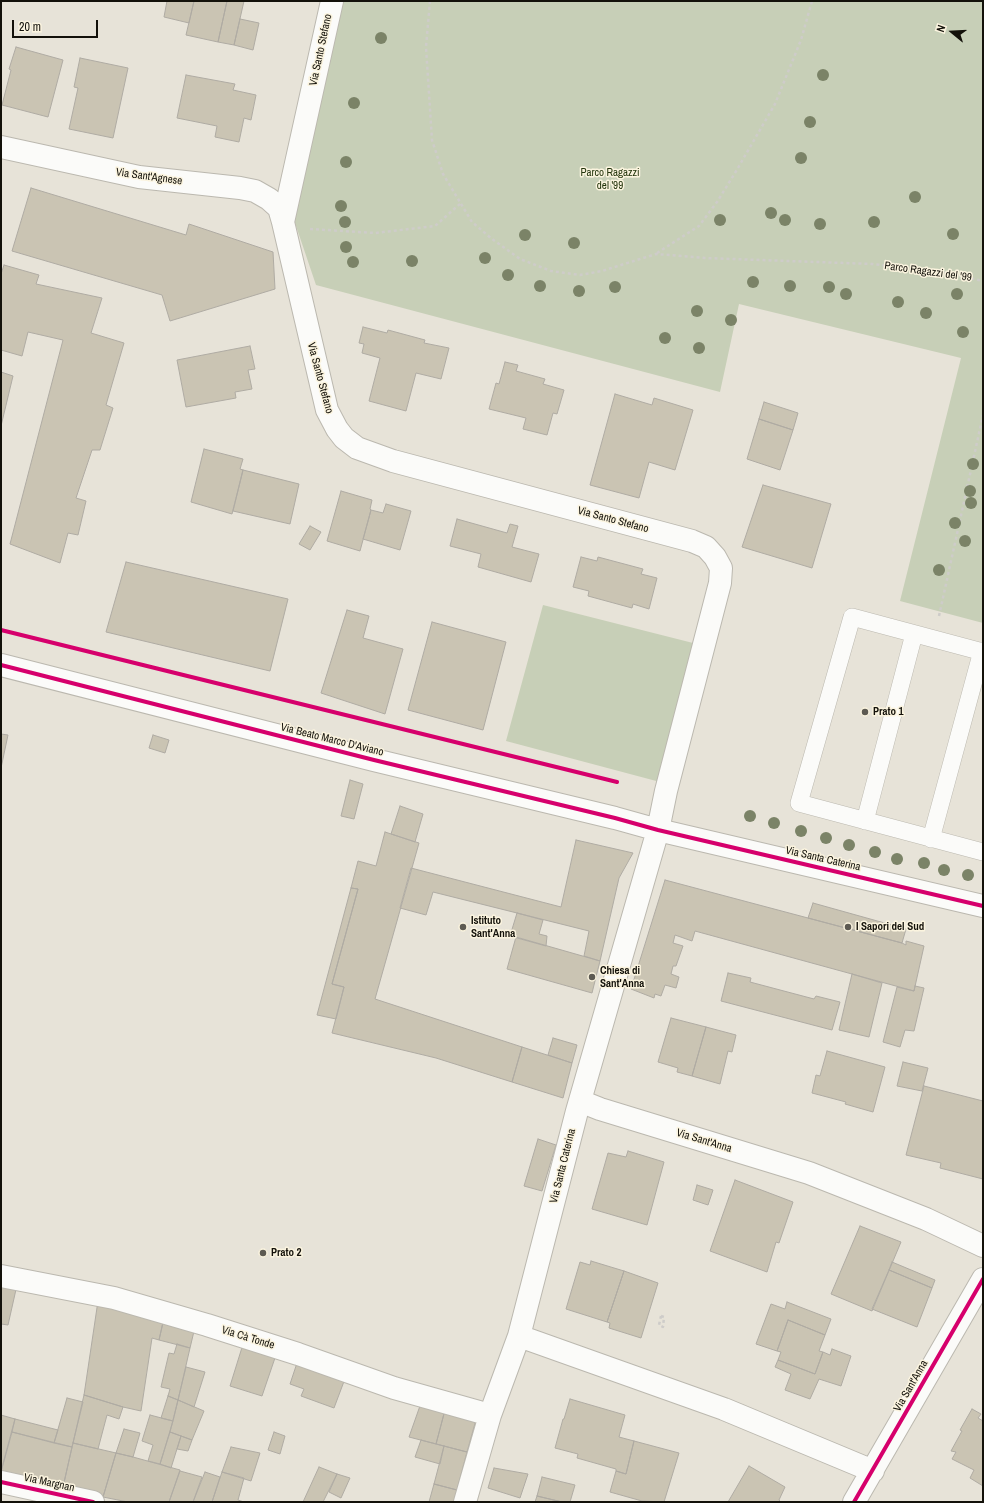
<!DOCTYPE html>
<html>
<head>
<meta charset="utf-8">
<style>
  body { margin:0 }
  #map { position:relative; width:984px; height:1503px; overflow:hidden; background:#e7e3d8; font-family:"Archivo Narrow",sans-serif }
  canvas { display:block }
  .frame { position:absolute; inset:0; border:2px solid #13110a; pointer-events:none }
  .north { position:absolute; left:932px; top:12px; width:40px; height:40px; -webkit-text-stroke:3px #fbf4df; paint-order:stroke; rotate:288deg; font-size:11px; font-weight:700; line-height:16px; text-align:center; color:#13110a }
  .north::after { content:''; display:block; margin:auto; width:14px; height:18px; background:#13110a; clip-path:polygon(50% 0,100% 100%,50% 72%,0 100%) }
  .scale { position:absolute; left:12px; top:20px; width:86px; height:18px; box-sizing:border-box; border:2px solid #13110a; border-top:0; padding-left:5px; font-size:12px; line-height:14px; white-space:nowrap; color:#13110a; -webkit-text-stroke:3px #fbf4df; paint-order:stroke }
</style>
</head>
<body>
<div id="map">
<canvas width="984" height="1503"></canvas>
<div class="frame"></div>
<div class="north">N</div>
<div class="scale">20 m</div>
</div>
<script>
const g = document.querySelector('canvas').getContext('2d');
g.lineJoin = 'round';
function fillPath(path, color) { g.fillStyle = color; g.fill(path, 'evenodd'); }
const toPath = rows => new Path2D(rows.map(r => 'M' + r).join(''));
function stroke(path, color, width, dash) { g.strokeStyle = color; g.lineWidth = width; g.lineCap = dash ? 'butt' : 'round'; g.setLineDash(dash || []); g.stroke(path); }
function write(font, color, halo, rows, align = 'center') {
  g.font = font + ' "Archivo Narrow",sans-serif'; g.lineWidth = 3; g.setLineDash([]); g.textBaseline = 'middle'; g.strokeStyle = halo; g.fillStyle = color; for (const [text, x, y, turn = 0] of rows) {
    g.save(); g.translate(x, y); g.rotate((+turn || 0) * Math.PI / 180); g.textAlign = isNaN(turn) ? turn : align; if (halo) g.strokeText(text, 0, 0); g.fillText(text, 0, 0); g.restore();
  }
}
const green = toPath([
  [343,1,983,1,983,623,900,601,961,358,739,304,720,392,316,285,294,220],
  [543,605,693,643,660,782,506,741]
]);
const building = toPath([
  [167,1,194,1,189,23,164,17,167,1],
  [194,1,227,1,218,42,186,35,194,1],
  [227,1,244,1,234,45,218,42,227,1],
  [240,19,259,23,253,50,234,45,240,19],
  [16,47,63,60,48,117,2,105,11,70,9,69,16,47],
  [80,58,128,68,113,138,69,129,78,88,74,87,80,58],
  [186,75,235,84,233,90,256,95,251,120,244,118,239,142,215,137,217,126,177,118,186,75],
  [31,188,186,235,189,224,273,252,275,289,170,321,162,295,12,251,31,188],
  [4,265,39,275,36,284,102,298,91,333,124,343,106,405,113,408,100,450,92,450,76,498,86,501,78,535,68,533,60,563,10,544,63,340,28,332,22,356,1,350,1,274,4,265],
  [363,327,387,333,388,330,425,340,424,343,449,348,441,379,416,373,406,411,369,401,380,358,362,353,364,344,359,343,363,327],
  [250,346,255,369,248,370,252,389,235,392,236,398,186,407,177,360,250,346],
  [505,362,518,365,516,371,545,379,543,384,564,390,557,414,553,413,547,435,523,429,526,418,489,409,496,383,499,384,505,362],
  [1,372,13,376,1,426,1,372],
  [615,394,652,405,654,398,693,410,675,470,649,462,639,498,590,485,615,394],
  [764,402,798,413,793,430,759,419,764,402],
  [759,419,793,430,780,470,747,459,759,419],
  [204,449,243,459,240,469,243,470,232,514,191,502,204,449],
  [243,470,299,484,290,524,233,511,243,470],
  [763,485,831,504,812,568,742,547,763,485],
  [341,491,372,500,370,509,371,510,360,551,327,541,341,491],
  [386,504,411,511,400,550,363,539,371,510,383,513,386,504],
  [457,519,507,533,510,524,518,526,512,547,539,554,531,582,478,567,481,554,450,546,457,519],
  [310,526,321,532,310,550,299,544,310,526],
  [581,557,597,561,598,557,643,569,641,574,657,578,649,609,633,604,632,608,588,596,589,591,573,587,581,557],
  [126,562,288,599,270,671,106,632,126,562],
  [347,610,369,616,363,638,403,649,385,714,321,693,347,610],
  [432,622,506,642,483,730,408,710,432,622],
  [1,734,8,735,1,768,1,734],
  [153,735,169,740,165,753,149,748,153,735],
  [350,780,363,784,354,819,341,816,350,780],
  [400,806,423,814,415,842,391,834,400,806],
  [385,832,419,843,375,999,522,1047,512,1082,436,1058,332,1033,344,987,332,984,358,889,351,888,358,861,376,866,385,832],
  [576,840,633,853,619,878,600,961,584,956,589,931,433,892,426,915,400,908,411,868,561,907,576,840],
  [665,880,902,943,906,945,906,941,924,946,914,991,695,931,692,941,675,935,673,943,683,946,676,966,673,966,671,974,679,977,676,988,665,985,661,996,655,994,654,998,631,989,665,880],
  [351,888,358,889,332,984,344,987,336,1019,317,1015,351,888],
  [813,903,906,929,902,943,808,918,813,903],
  [517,913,543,920,539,934,547,936,546,946,510,936,517,913],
  [516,937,600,961,592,993,507,969,516,937],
  [728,973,751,978,750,982,814,999,816,996,840,1002,832,1030,721,1001,728,973],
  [852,974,882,983,869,1037,839,1030,852,974],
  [915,986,924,988,914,1031,905,1030,900,1047,883,1042,897,987,914,991,915,986],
  [671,1018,706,1027,692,1076,677,1072,678,1068,658,1062,671,1018],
  [706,1027,736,1035,732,1052,728,1051,720,1084,692,1076,706,1027],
  [553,1038,577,1045,572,1063,548,1055,553,1038],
  [522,1047,572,1063,563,1098,512,1082,522,1047],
  [827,1051,885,1067,873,1112,845,1104,846,1102,812,1093,816,1075,820,1076,827,1051],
  [903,1062,928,1068,922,1091,897,1086,903,1062],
  [924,1086,983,1101,983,1179,940,1168,941,1163,906,1155,924,1086],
  [538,1139,556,1145,542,1191,524,1186,538,1139],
  [628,1151,664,1162,647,1225,592,1209,608,1153,626,1157,628,1151],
  [735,1180,793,1202,779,1243,776,1242,767,1272,710,1251,735,1180],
  [697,1185,713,1190,708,1205,693,1200,697,1185],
  [860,1226,901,1242,872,1311,831,1294,860,1226],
  [591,1261,624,1271,607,1322,566,1309,580,1262,590,1265,591,1261],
  [892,1262,935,1280,932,1288,889,1270,892,1262],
  [889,1270,932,1288,917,1327,872,1309,889,1270],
  [624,1271,658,1283,641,1338,609,1328,610,1323,607,1322,624,1271],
  [3,1283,17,1285,8,1325,1,1324,1,1290,3,1283],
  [98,1301,164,1318,159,1340,152,1338,141,1411,123,1407,84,1395,98,1301],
  [787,1302,831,1319,825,1335,788,1320,777,1351,756,1344,771,1304,785,1309,787,1302],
  [164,1318,195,1327,190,1348,159,1340,164,1318],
  [788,1320,825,1335,819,1351,823,1352,815,1374,778,1360,781,1352,777,1351,788,1320],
  [244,1341,277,1352,262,1396,230,1386,244,1341],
  [177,1344,190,1348,178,1400,168,1396,170,1389,161,1387,169,1353,174,1354,177,1344],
  [832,1349,851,1356,841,1386,819,1379,810,1399,785,1390,791,1374,775,1367,778,1360,815,1374,823,1352,830,1355,832,1349],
  [297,1363,346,1376,334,1408,301,1396,304,1389,290,1384,297,1363],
  [186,1367,205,1372,194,1407,178,1400,186,1367],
  [84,1395,123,1407,119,1419,107,1415,98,1449,73,1443,84,1395],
  [168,1396,178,1400,173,1421,161,1418,168,1396],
  [67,1398,83,1402,72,1447,54,1443,67,1398],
  [570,1399,625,1415,619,1437,634,1441,626,1474,616,1471,616,1469,577,1458,578,1454,555,1448,563,1419,564,1419,570,1399],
  [178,1400,204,1411,192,1440,170,1432,178,1400],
  [421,1403,445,1410,436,1444,409,1437,421,1403],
  [972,1409,981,1414,978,1418,983,1421,983,1486,970,1478,974,1470,952,1459,956,1452,951,1451,962,1431,960,1430,972,1409],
  [445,1410,476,1420,467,1452,436,1444,445,1410],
  [1,1415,15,1419,1,1471,1,1415],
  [150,1415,173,1421,160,1464,148,1461,153,1445,142,1441,150,1415],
  [15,1419,58,1430,54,1443,12,1432,15,1419],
  [124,1429,140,1433,133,1457,116,1453,124,1429],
  [12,1432,72,1447,63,1487,1,1472,12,1432],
  [170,1432,181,1436,171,1468,160,1464,170,1432],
  [274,1432,285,1436,280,1454,268,1450,274,1432],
  [181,1436,192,1440,188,1451,177,1449,181,1436],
  [421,1440,444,1446,440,1464,415,1457,421,1440],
  [634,1441,679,1453,664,1502,642,1501,610,1492,616,1471,626,1474,634,1441],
  [73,1443,116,1453,103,1497,63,1487,73,1443],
  [444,1446,467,1452,457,1490,434,1484,444,1446],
  [231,1447,260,1453,251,1481,222,1472,231,1447],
  [116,1453,133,1457,180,1470,169,1502,128,1502,103,1497,116,1453],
  [749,1466,785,1487,779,1500,781,1502,728,1502,749,1466],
  [319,1467,337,1474,323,1502,303,1502,319,1467],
  [494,1468,528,1474,520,1498,488,1488,494,1468],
  [180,1471,202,1477,193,1502,169,1502,180,1471],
  [205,1472,220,1477,212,1502,193,1502,205,1472],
  [222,1472,244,1478,238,1500,244,1502,212,1502,222,1472],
  [337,1474,350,1478,341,1498,329,1492,337,1474],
  [542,1477,575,1485,570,1502,562,1502,537,1496,542,1477],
  [434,1484,457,1490,454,1502,429,1502,434,1484],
  [537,1496,562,1502,535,1502,537,1496]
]);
const path = toPath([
  [430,1,426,47,432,140,443,174,472,222,492,239,520,259,551,271,580,275,602,271,656,254,705,258,872,264,937,271,983,281],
  [310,229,375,233,435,226,461,203],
  [657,253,699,226,717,202,735,173,775,104,801,40,812,1],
  [939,616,983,415],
  [661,1316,664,1317,663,1327,659,1325,661,1316]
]);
const service = toPath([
  [983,652,852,617,799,803,983,852],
  [865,821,914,634],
  [931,839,982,651]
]);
const minor = toPath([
  [332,1,283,222,327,410,337,429,344,438,357,448,393,461,692,541,706,547,715,557,721,568,720,583,666,791,658,830,577,1111,519,1336,490,1415,465,1502],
  [1,147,139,177,240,188,255,191,269,199,279,208,283,222],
  [1,665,374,760,615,818,658,830,983,906],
  [580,1101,600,1109,809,1173,926,1219,983,1246],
  [1,1276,114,1298,207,1325,298,1354,394,1388,490,1415],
  [519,1336,724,1409,873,1471],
  [1,1482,93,1502],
  [854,1502,983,1279]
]);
const cycleway = toPath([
  [1,630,617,782],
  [1,665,374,760,615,818,658,830,983,906],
  [1,1482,93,1502],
  [854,1502,983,1279]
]);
const trees = [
  [381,38],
  [823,75],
  [354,103],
  [810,122],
  [801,158],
  [346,162],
  [915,197],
  [341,206],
  [771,213],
  [720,220],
  [785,220],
  [345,222],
  [874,222],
  [820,224],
  [953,234],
  [525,235],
  [574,243],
  [346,247],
  [485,258],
  [412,261],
  [353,262],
  [508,275],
  [753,282],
  [540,286],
  [790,286],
  [615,287],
  [829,287],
  [579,291],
  [846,294],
  [957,294],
  [898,302],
  [697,311],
  [926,313],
  [731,320],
  [963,332],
  [665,338],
  [699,348],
  [973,464],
  [970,491],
  [971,503],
  [955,523],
  [965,541],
  [939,570],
  [750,816],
  [774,823],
  [801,831],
  [826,838],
  [849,845],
  [875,852],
  [897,859],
  [924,863],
  [944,870],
  [968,875]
];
const markers = [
  [865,712,4,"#5d5a52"],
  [463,927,4,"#5d5a52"],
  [848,927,4,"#5d5a52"],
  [592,977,4,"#5d5a52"],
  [263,1253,4,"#5d5a52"]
];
const streetNames = [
  ["Via Santo Stefano",321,50,-78],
  ["Via Sant'Agnese",149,177,8],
  ["Parco Ragazzi del '99",928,272,8],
  ["Via Santo Stefano",320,378,75],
  ["Via Santo Stefano",613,520,15],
  ["Via Beato Marco D'Aviano",332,740,14],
  ["Via Santa Caterina",823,859,13],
  ["Via Sant'Anna",704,1141,17],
  ["Via Santa Caterina",563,1166,-76],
  ["Via Cà Tonde",248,1338,17],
  ["Via Sant'Anna",911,1386,-60],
  ["Via Margnan",49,1483,12]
];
const parkNames = [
  ["Parco Ragazzi",610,173],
  ["del '99",610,186]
];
const poiNames = [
  ["Prato 1",873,712],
  ["Istituto",471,921],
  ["Sant'Anna",471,934],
  ["I Sapori del Sud",856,927],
  ["Chiesa di",600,971],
  ["Sant'Anna",600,984],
  ["Prato 2",271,1253]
];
fillPath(green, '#c7cfb7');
fillPath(building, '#cac4b3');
stroke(building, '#afaba3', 1);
stroke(service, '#bbb8af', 18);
stroke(minor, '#bbb8af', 24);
stroke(path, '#ceccc9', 2.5, [3, 3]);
stroke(service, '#fbfbf9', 17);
stroke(minor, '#fbfbf9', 22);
stroke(cycleway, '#d6006c', 4);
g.fillStyle = '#7b8367';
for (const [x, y] of trees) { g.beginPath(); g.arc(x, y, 6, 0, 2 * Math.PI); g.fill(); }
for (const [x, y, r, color] of markers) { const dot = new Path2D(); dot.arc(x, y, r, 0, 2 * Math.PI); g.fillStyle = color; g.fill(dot); stroke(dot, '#fbf4df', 1.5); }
write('11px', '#13110a', '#fbf4df', streetNames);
write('11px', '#22340b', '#fbf4df', parkNames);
write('bold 11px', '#13110a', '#fbf4df', poiNames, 'left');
</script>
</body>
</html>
